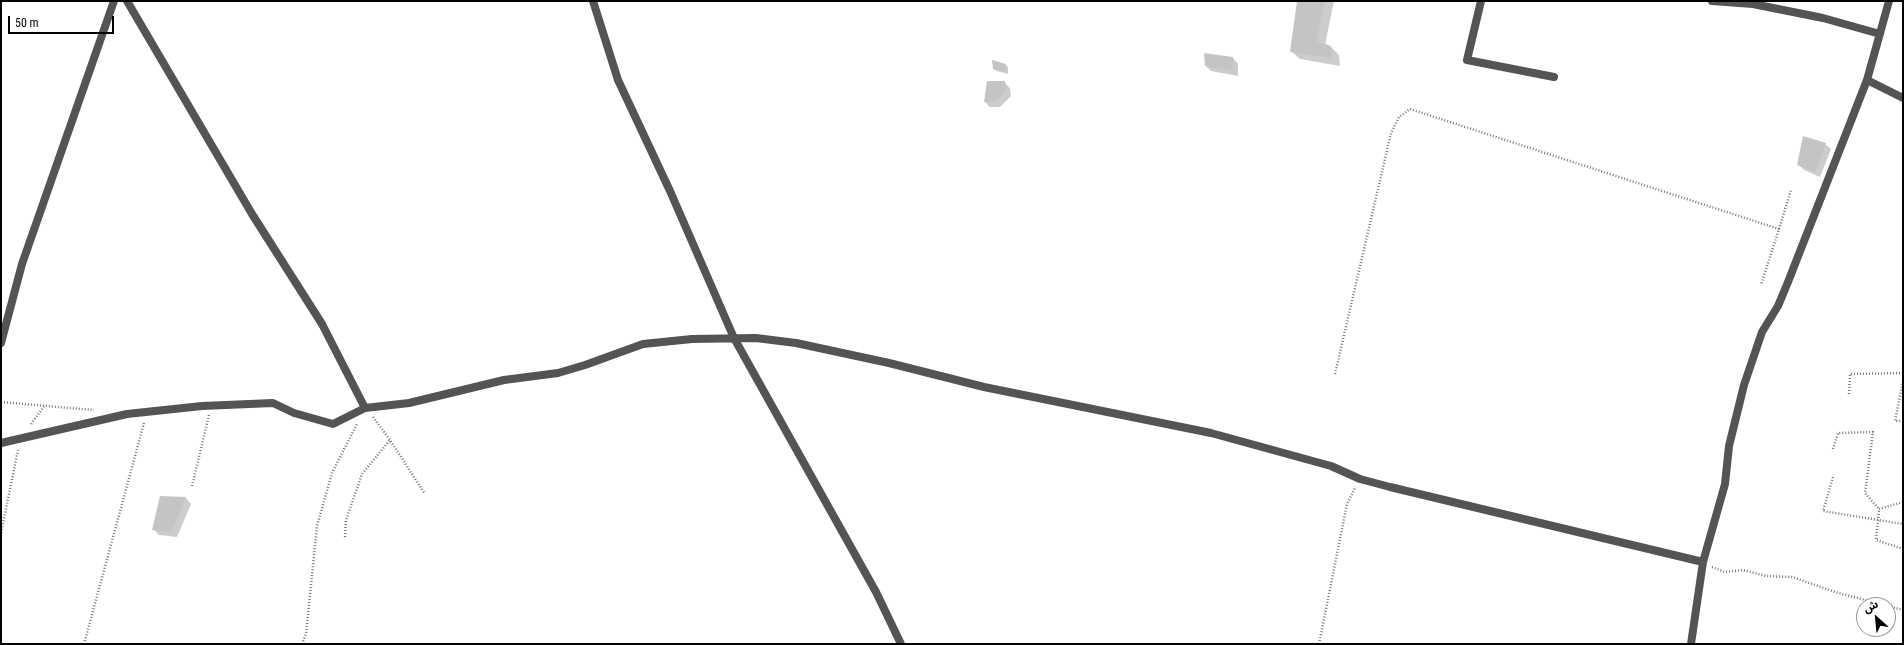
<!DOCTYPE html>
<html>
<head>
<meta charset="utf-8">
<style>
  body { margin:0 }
  #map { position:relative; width:1904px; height:645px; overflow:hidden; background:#fff; font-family:"Roboto Condensed","Noto Sans Arabic",sans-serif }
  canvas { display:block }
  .frame { position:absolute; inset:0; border:2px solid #000; pointer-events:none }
  .north { position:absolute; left:1856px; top:597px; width:40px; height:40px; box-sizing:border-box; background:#fff; border:1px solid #999; border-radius:50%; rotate:333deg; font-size:11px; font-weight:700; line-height:16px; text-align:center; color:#000 }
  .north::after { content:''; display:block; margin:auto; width:14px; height:18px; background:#000; clip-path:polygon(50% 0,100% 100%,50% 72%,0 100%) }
  .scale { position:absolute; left:8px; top:16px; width:106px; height:18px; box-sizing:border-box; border:2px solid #000; border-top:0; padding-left:5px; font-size:12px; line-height:14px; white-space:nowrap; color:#000; -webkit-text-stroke:3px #fff; paint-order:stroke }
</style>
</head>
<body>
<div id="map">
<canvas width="1904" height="645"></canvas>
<div class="frame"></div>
<div class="north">ش</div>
<div class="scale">50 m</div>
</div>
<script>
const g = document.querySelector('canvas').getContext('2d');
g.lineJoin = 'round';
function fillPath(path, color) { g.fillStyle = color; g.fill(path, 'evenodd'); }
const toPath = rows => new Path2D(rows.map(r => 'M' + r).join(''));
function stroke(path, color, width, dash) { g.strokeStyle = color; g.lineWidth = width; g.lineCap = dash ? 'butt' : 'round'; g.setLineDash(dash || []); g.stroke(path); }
const shadow = toPath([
  [1298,1,1334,1,1325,45,1331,47,1339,55,1340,66,1300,59,1291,51],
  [1233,58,1238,64,1238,76,1211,71,1206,66],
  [1006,65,1008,67,1008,74,997,71,994,69],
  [1004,82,1010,88,1011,96,1000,107,990,107,985,102],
  [1825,144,1831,149,1820,177,1804,170,1798,164],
  [160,497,186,498,191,504,177,537,159,535,153,529]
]);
const building = toPath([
  [1297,1,1325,1,1316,41,1331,46,1332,58,1290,52],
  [1204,53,1233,57,1233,71,1205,66],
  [992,60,1006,64,1005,72,993,69],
  [987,81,1005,81,1006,91,994,102,984,102],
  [1803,136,1826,143,1815,172,1797,165],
  [160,496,186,497,171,532,152,530]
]);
const path = toPath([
  [1779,229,1791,190],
  [1335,374,1391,133,1399,117,1410,109,1779,229,1761,285],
  [1903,381,1895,421,1903,421],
  [1849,394,1850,374,1903,373],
  [1,402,94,410],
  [373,417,390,440,425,494],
  [31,424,45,405],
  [1833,449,1838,433,1873,432,1865,493,1879,509],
  [1833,477,1823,511,1903,524],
  [192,486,209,415],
  [1903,502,1879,509,1876,540,1903,549],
  [1,533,18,450],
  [345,537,346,520,362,474,390,440],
  [1712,567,1725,572,1743,570,1766,576,1792,577,1835,592,1884,605],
  [1888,606,1903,610],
  [84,644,144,423],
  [302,644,306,634,317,526,332,473,357,424],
  [1319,644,1347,504,1355,488]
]);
const minor = toPath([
  [127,1,252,214,322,324,365,408],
  [593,1,618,80,670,191,734,338,876,592,901,644],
  [1481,1,1467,60,1554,77],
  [1712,1,1753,4,1823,18,1880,34],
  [1867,80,1903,98],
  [1,343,22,264,114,1],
  [1,443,127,414,202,406,273,403,294,413,333,424,365,408,409,403,504,380,558,373,585,365,643,344,692,339,756,338,796,343,889,363,984,387,1211,433,1331,466,1360,479,1390,487,1703,562],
  [1691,644,1703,562,1725,484,1729,446,1744,385,1762,332,1778,306,1788,282,1867,80,1889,1]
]);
fillPath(shadow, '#0003');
fillPath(building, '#c4c4c4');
stroke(path, '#767676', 2.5, [1, 2]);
stroke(minor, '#545454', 8);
</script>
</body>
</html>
